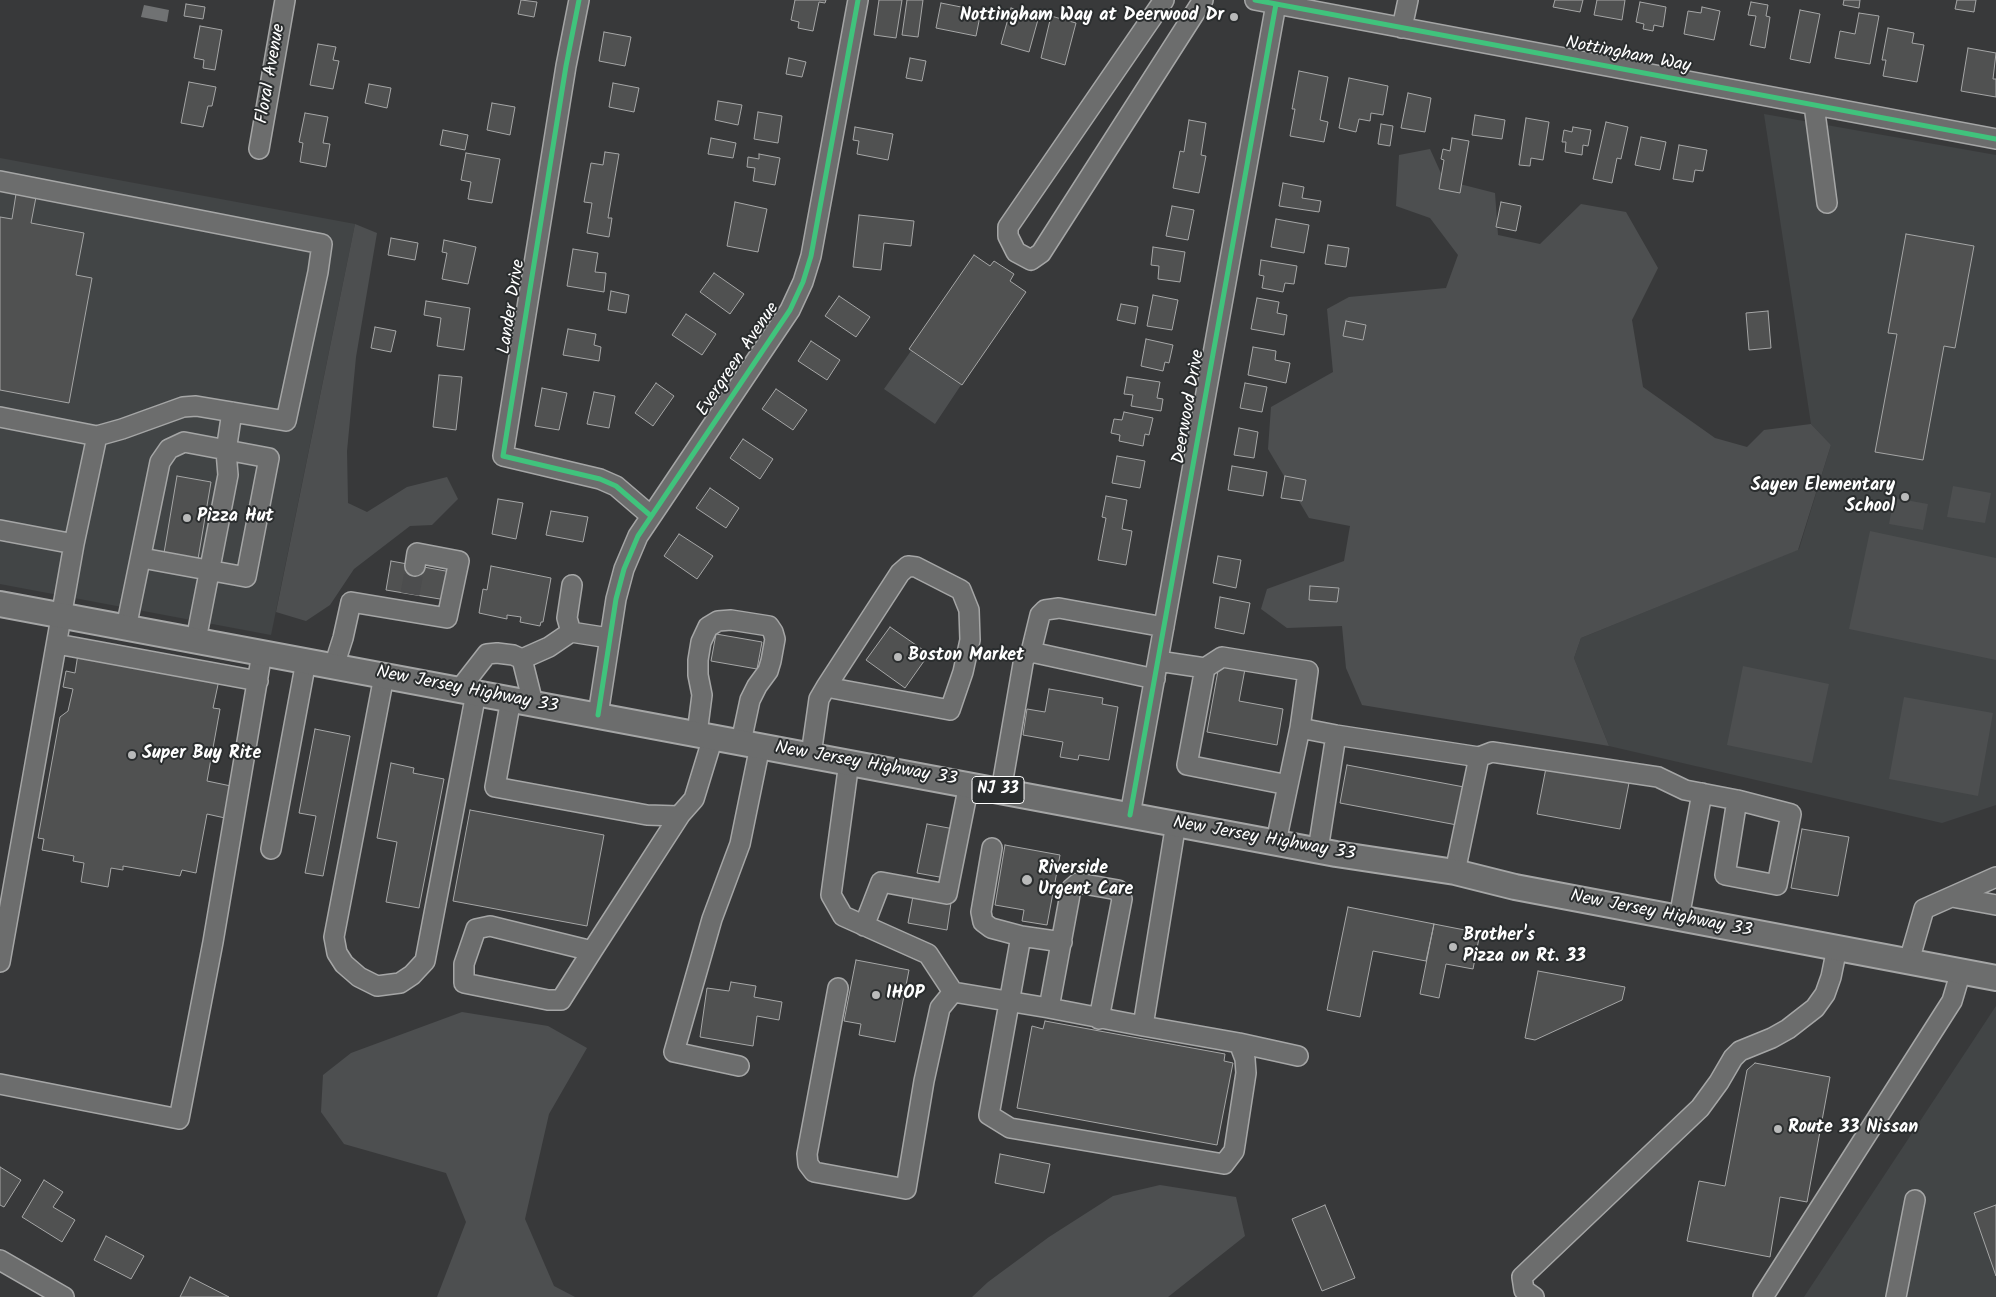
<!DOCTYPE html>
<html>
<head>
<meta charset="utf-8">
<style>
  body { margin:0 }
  canvas { display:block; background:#38393a }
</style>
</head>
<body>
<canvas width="1996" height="1297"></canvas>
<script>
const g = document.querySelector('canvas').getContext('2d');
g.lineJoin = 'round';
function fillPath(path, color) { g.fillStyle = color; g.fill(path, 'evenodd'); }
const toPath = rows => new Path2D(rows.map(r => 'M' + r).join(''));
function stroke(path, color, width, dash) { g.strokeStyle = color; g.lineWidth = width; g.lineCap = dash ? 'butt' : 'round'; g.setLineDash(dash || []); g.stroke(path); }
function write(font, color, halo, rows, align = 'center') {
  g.font = font + ' Kalam,sans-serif'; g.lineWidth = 4; g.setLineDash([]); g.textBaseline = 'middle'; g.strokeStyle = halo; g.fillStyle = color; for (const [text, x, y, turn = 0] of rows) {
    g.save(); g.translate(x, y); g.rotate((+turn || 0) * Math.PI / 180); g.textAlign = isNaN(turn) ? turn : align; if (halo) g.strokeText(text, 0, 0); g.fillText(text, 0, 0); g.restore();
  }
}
const built = toPath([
  [1764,114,1996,155,1996,805,1942,823,1609,746,1574,658,1581,638,1799,549,1831,445,1811,424],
  [0,158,355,224,271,635,0,584],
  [1996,1006,1996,1297,1804,1297]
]);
const green = toPath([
  [1430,149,1444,180,1495,193,1498,235,1540,244,1581,204,1626,212,1658,268,1632,320,1643,387,1715,438,1747,447,1764,430,1811,424,1831,445,1798,550,1581,638,1574,658,1609,746,1362,705,1346,668,1342,626,1287,628,1261,609,1267,589,1344,561,1350,526,1309,518,1268,449,1271,407,1333,372,1327,309,1349,297,1446,288,1458,255,1430,218,1396,206,1399,155],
  [355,224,377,233,356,357,347,451,348,503,367,512,407,487,447,477,458,499,432,525,410,526,354,569,330,605,306,621,276,612],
  [911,351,961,385,935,424,884,389],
  [1953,486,1991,493,1985,523,1947,517],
  [1894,498,1928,504,1923,530,1889,524],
  [1870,531,1996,558,1996,660,1849,629],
  [1743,666,1829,684,1812,763,1727,745],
  [1904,697,1993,713,1978,796,1889,779],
  [462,1012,548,1026,587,1048,549,1114,525,1219,554,1286,575,1297,437,1297,466,1222,446,1173,344,1144,321,1112,323,1075,351,1053],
  [1160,1185,1236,1197,1245,1236,1168,1297,972,1297,988,1282,1049,1237,1113,1196]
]);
const water = toPath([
  [144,5,169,10,167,22,141,17]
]);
const building = toPath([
  [521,0,537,2,534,17,518,14,521,0],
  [795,0,826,0,825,3,819,2,813,31,798,28,799,22,791,20,795,0],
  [879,0,902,0,896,38,874,35,879,0],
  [907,0,923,0,918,37,902,35,907,0],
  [1555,0,1583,0,1580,12,1553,7,1555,0],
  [1597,0,1625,0,1622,20,1594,15,1597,0],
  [1844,0,1860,0,1859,8,1843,5,1844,0],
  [1957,0,1976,0,1974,12,1955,9,1957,0],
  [1640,2,1666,7,1663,27,1654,25,1653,31,1643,29,1644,24,1636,22,1640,2],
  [1751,2,1768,5,1766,16,1770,17,1765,48,1750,45,1756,16,1748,15,1751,2],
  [941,3,981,11,976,36,936,28,941,3],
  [186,4,205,7,203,19,184,16,186,4],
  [1702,7,1720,11,1714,40,1684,34,1688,11,1701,13,1702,7],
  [1011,8,1039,16,1029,52,1001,44,1011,8],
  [1800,10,1820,14,1810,63,1790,59,1800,10],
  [1859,13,1879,16,1870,64,1835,58,1840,31,1855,34,1859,13],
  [1051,16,1076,23,1065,65,1041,58,1051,16],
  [200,26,222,30,215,70,203,68,204,60,194,58,200,26],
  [1888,28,1914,33,1912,43,1924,45,1917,82,1883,76,1886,60,1882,60,1888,28],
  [604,32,631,37,625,66,599,61,604,32],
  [318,44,336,47,333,60,339,61,333,89,310,85,318,44],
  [1968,48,1996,53,1993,79,1996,79,1996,97,1961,91,1968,48],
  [789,58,806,62,802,77,786,74,789,58],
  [910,58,926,61,922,81,906,78,910,58],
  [1299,71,1328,77,1320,120,1328,122,1324,142,1290,136,1295,109,1292,109,1299,71],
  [1349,78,1388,86,1383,115,1371,113,1370,121,1359,119,1356,132,1339,128,1349,78],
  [189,82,216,87,212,106,208,106,203,127,181,123,189,82],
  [613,83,639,88,634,112,609,107,613,83],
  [369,84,391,88,387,108,365,103,369,84],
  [1408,93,1431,98,1425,132,1401,128,1408,93],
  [718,101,742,105,738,125,715,120,718,101],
  [492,103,515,107,510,135,487,130,492,103],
  [758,112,782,116,778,143,754,139,758,112],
  [305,113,328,117,323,143,330,144,326,167,300,162,303,143,299,142,305,113],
  [1475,115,1505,120,1502,139,1472,135,1475,115],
  [1526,118,1549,122,1543,160,1531,158,1530,166,1519,165,1526,118],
  [1189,120,1206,123,1201,155,1206,156,1199,193,1173,188,1180,151,1184,152,1189,120],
  [1606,122,1628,127,1621,159,1617,158,1612,183,1593,179,1606,122],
  [1381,124,1393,126,1390,146,1378,144,1381,124],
  [855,127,893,134,888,160,857,154,859,141,853,140,855,127],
  [1573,127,1591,130,1588,146,1583,145,1582,155,1565,152,1566,142,1562,142,1564,130,1572,132,1573,127],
  [443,130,468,135,465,150,440,145,443,130],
  [1641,137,1666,142,1660,170,1635,165,1641,137],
  [711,138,736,143,733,158,708,154,711,138],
  [1452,138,1469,141,1460,193,1439,189,1444,160,1441,159,1443,149,1450,151,1452,138],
  [1679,145,1707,150,1703,171,1695,170,1693,182,1673,179,1679,145],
  [605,152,619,154,608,218,612,218,609,237,587,233,592,203,584,202,591,163,603,165,605,152],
  [466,153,500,159,492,203,468,199,471,182,461,180,466,153],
  [759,154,780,158,775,185,753,181,755,168,747,167,748,157,759,159,759,154],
  [1283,183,1304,187,1302,198,1321,201,1319,212,1279,206,1283,183],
  [16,194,36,197,31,223,84,233,76,275,92,278,69,403,0,390,0,217,12,219,16,194],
  [735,202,767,209,758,252,727,246,735,202],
  [1501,202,1521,206,1516,231,1496,227,1501,202],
  [1172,206,1194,210,1188,240,1166,236,1172,206],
  [859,215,914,221,911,246,884,243,881,270,853,267,859,215],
  [1276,219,1309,225,1304,253,1271,247,1276,219],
  [1906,234,1974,246,1955,348,1944,346,1923,460,1875,452,1897,334,1888,333,1906,234],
  [391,238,418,243,415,260,388,255,391,238],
  [444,240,476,247,468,284,442,279,447,253,442,252,444,240],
  [1328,245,1349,248,1346,267,1325,264,1328,245],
  [1153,247,1185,252,1180,282,1158,279,1159,266,1151,265,1153,247],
  [573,249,598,253,595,272,606,273,604,292,567,286,573,249],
  [974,255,990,266,994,261,1014,274,1010,281,1026,292,962,385,909,349,974,255],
  [1261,260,1297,266,1294,284,1285,283,1283,292,1262,288,1264,276,1259,275,1261,260],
  [714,273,744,294,730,314,700,292,714,273],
  [611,291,629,295,626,313,608,310,611,291],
  [1153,295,1178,300,1172,330,1147,326,1153,295],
  [839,296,870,317,856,337,825,316,839,296],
  [1257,298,1279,302,1277,313,1287,315,1284,335,1251,329,1257,298],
  [426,301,470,308,464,350,437,346,441,318,424,315,426,301],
  [1121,304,1138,307,1135,324,1117,320,1121,304],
  [1768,311,1771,348,1749,350,1746,313,1768,311],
  [686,314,716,334,702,355,672,335,686,314],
  [1346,321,1366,325,1363,340,1343,336,1346,321],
  [375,327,396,331,391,352,371,348,375,327],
  [568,329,596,334,594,345,601,347,599,361,563,355,568,329],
  [1146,339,1173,345,1169,363,1165,362,1163,371,1141,366,1146,339],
  [811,341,840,360,827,380,798,361,811,341],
  [1253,347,1276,351,1275,360,1290,363,1286,383,1248,375,1253,347],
  [439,375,462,377,456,430,433,427,439,375],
  [1127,377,1160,382,1157,398,1163,399,1161,411,1131,406,1133,395,1124,394,1127,377],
  [656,383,674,396,653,426,635,413,656,383],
  [1245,383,1267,387,1262,412,1240,408,1245,383],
  [542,388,567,393,559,430,535,426,542,388],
  [776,389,807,410,793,430,762,409,776,389],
  [594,392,615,396,609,428,587,424,594,392],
  [1124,412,1153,418,1149,435,1145,434,1143,446,1119,441,1120,435,1111,433,1114,419,1122,420,1124,412],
  [1239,428,1258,432,1254,458,1234,455,1239,428],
  [743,439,773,459,760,479,730,458,743,439],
  [1117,456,1145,461,1140,488,1112,483,1117,456],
  [1232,466,1267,472,1263,496,1228,490,1232,466],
  [177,476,211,482,198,559,164,553,177,476],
  [1285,476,1306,480,1302,501,1281,498,1285,476],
  [710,488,739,508,726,528,696,508,710,488],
  [1106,496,1127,500,1122,529,1132,531,1126,565,1098,560,1106,518,1102,517,1106,496],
  [498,499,523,503,516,539,492,534,498,499],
  [551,511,588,517,583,542,546,535,551,511],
  [679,534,713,556,697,579,664,556,679,534],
  [1218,556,1241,560,1236,588,1213,583,1218,556],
  [391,561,451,572,446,600,386,590,391,561],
  [491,566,551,578,543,622,541,622,540,626,520,622,521,617,507,615,507,619,479,613,483,589,487,590,491,566],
  [1310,586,1339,588,1337,602,1309,600,1310,586],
  [1220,597,1250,603,1244,634,1215,628,1220,597],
  [890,627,929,654,905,688,866,660,890,627],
  [716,634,762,642,757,669,711,661,716,634],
  [78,654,219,680,213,708,220,709,207,781,231,786,225,818,207,814,196,873,182,870,180,876,123,866,123,870,111,868,108,887,81,882,84,863,73,861,74,856,42,850,44,839,38,838,60,717,68,711,73,689,63,687,66,671,75,673,78,654],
  [1219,665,1245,669,1239,701,1283,709,1277,745,1207,732,1219,665],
  [1049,689,1103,698,1102,704,1118,707,1109,760,1079,755,1078,760,1060,757,1063,742,1023,735,1027,709,1045,712,1049,689],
  [315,729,350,736,323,876,305,873,316,816,299,813,315,729],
  [391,763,414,768,413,773,444,779,419,908,386,902,397,842,377,838,391,763],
  [1347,765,1464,787,1457,825,1340,803,1347,765],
  [1546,768,1629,783,1620,829,1537,814,1546,768],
  [470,810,604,835,587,926,453,901,470,810],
  [927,824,954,829,945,878,917,873,927,824],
  [1802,829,1849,837,1838,896,1791,888,1802,829],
  [1005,845,1060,855,1047,925,1022,921,1024,910,995,905,1005,845],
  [913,896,951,903,947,930,908,923,913,896],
  [1348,907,1434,924,1426,961,1373,951,1360,1017,1327,1010,1348,907],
  [1434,924,1480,933,1473,969,1446,964,1439,998,1420,994,1434,924],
  [856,960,909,970,895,1042,859,1035,861,1024,844,1021,856,960],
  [1538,971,1625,987,1622,1000,1535,1040,1525,1038,1538,971],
  [731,982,756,986,754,997,782,1002,779,1020,757,1016,753,1046,700,1037,707,988,729,991,731,982],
  [1045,1021,1225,1054,1224,1061,1233,1063,1217,1145,1017,1108,1032,1026,1043,1029,1045,1021],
  [1755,1063,1830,1077,1807,1202,1780,1197,1770,1257,1687,1241,1699,1181,1725,1186,1747,1070,1755,1063],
  [1000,1154,1050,1164,1044,1193,995,1183,1000,1154],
  [0,1167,21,1180,4,1207,0,1205,0,1167],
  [44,1180,63,1192,53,1207,75,1220,62,1242,22,1217,44,1180],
  [1325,1205,1355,1278,1322,1291,1292,1219,1325,1205],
  [1996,1205,1996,1276,1974,1213,1996,1205],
  [106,1236,144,1256,131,1279,94,1260,106,1236],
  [190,1277,229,1297,180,1297,190,1277]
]);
const minorTunnel = toPath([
  [410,594,415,566]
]);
const minor = toPath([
  [579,0,566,66,503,456,600,479,616,486,651,516],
  [1164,0,1008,227,1008,236,1016,252,1031,260,1041,253,1203,0],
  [1255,0,1996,139],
  [1402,28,1408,0],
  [1814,105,1827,203],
  [259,149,285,0],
  [0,181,322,244,318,272,286,421,196,406,183,407,122,429,97,436,0,417],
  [0,530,74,544],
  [572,585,567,618,571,632,609,638],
  [126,628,160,462,169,449,184,442,269,458,246,577,142,558],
  [196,640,228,475,226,451,232,412],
  [57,644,258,681],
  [1031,652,1155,679],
  [522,659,549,647,571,632],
  [1158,661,1205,668,1187,765,1288,785],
  [334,666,343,638,351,602,447,618,459,561,417,553,415,566],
  [1205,668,1222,657,1308,671,1300,728],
  [384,676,334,937,337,953,344,964,359,977,377,986,400,983,412,975,425,961,476,693],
  [459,690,487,654,497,653,513,655,522,659,533,703],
  [511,699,495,787,647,815,679,816,694,799,713,737],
  [598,715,616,599,624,569,638,536,790,310,803,282,811,256,858,0],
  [697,734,702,695,698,675,698,660,701,642,708,627,718,621,731,620,769,626,773,632,775,639,771,661,768,671,757,686,750,700,741,742],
  [811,755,819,699,826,687,900,573,908,566,916,567,961,590,969,610,970,640,963,672,950,710,826,687],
  [849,762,831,895,843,916,928,954,953,992,1049,1008,1143,1026,1176,823],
  [1001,791,1024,658,1031,652,1040,615,1045,610,1059,608,1164,627],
  [1130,815,1276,4],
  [1276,842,1300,728,1336,735,1479,757,1492,752,1658,777,1685,790,1737,800,1791,814,1777,885,1725,875,1737,800],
  [992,848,981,912,983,922,991,928,1021,936,989,1115,1010,1128,1224,1164,1234,1151,1246,1073,1245,1059,1239,1043],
  [271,849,306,661],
  [1318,850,1336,735],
  [1455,872,1479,757],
  [1952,897,1996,905],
  [1679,918,1702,793],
  [864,926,881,882,947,894,969,784],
  [1021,936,1062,942],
  [592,951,490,926,476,929,464,964,464,983,548,1000,561,1000,592,951,680,815],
  [1909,961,1924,909,1996,877],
  [0,962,74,544,97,436],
  [838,988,807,1154,808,1164,814,1172,906,1189,924,1081,940,1008,953,992],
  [1049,1008,1071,889,1078,883,1118,890,1122,899,1099,1019],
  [1143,1026,1239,1043,1298,1056],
  [739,1066,674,1052,712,919,740,844,760,746],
  [0,1084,179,1119,213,942,262,653],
  [0,1260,64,1297],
  [1534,1297,1524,1290,1522,1277,1700,1108,1719,1082,1733,1058,1740,1051,1772,1038,1788,1029,1815,1008,1825,994,1831,977,1837,948],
  [1763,1297,1952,1001,1961,971],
  [1896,1297,1915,1200]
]);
const major = toPath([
  [0,604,1336,854,1455,872,1515,887,1996,978]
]);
const cycleway = toPath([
  [579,0,566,66,503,456,600,479,616,486,651,516],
  [1255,0,1996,139],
  [598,715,616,599,624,569,638,536,790,310,803,282,811,256,858,0],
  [1130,815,1276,4]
]);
const markers = [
  [1234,17,5,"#b9baba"],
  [1905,497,5,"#b9baba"],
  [187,518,5,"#b9baba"],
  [898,657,5,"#b9baba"],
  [132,755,5,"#b9baba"],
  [1027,880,6,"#b9baba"],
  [1453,947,5,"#b9baba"],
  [876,995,5,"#b9baba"],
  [1778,1129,5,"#b9baba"]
];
const shields = [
  [998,790,52]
];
const shieldNames = [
  ["NJ 33",998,790]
];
const poiNames = [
  ["Nottingham Way at Deerwood Dr",1224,17,"right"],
  ["Sayen Elementary",1895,487,"right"],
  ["School",1895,508,"right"],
  ["Pizza Hut",197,518],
  ["Boston Market",908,657],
  ["Super Buy Rite",142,755],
  ["Riverside",1038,870],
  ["Urgent Care",1038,891],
  ["Brother's",1463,937],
  ["Pizza on Rt. 33",1463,958],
  ["IHOP",886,995],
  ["Route 33 Nissan",1788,1129]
];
const streetNames = [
  ["Nottingham Way",1628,56,11],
  ["Floral Avenue",272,74,-80],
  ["Lander Drive",513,307,-81],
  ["Evergreen Avenue",739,360,-56],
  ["Deerwood Drive",1190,407,-80],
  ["New Jersey Highway 33",467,691,11],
  ["New Jersey Highway 33",866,765,10],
  ["New Jersey Highway 33",1264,840,10],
  ["New Jersey Highway 33",1661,915,11]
];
fillPath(built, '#424546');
fillPath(green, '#4d4f50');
fillPath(water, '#707273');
fillPath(building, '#505151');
stroke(building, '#a5a6a6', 1);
stroke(minorTunnel, '#4c4d4e', 19, [19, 9]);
stroke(minor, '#a5a6a6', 22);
stroke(major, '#a5a6a6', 28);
stroke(minor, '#6c6d6d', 19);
stroke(major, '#6c6d6d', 24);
stroke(cycleway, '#40c37c', 5);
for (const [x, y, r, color] of markers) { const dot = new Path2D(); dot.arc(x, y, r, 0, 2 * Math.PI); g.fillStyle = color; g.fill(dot); stroke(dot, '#2a2d2e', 2); }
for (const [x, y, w] of shields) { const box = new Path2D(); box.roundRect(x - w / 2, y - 13.5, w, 27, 4); g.fillStyle = '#2a2d2e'; g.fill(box); stroke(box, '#fff', 1); }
write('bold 16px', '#fff', null, shieldNames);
write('bold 18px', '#fff', '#2a2d2e', poiNames, 'left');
write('18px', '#fff', '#2a2d2e', streetNames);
</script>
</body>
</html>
